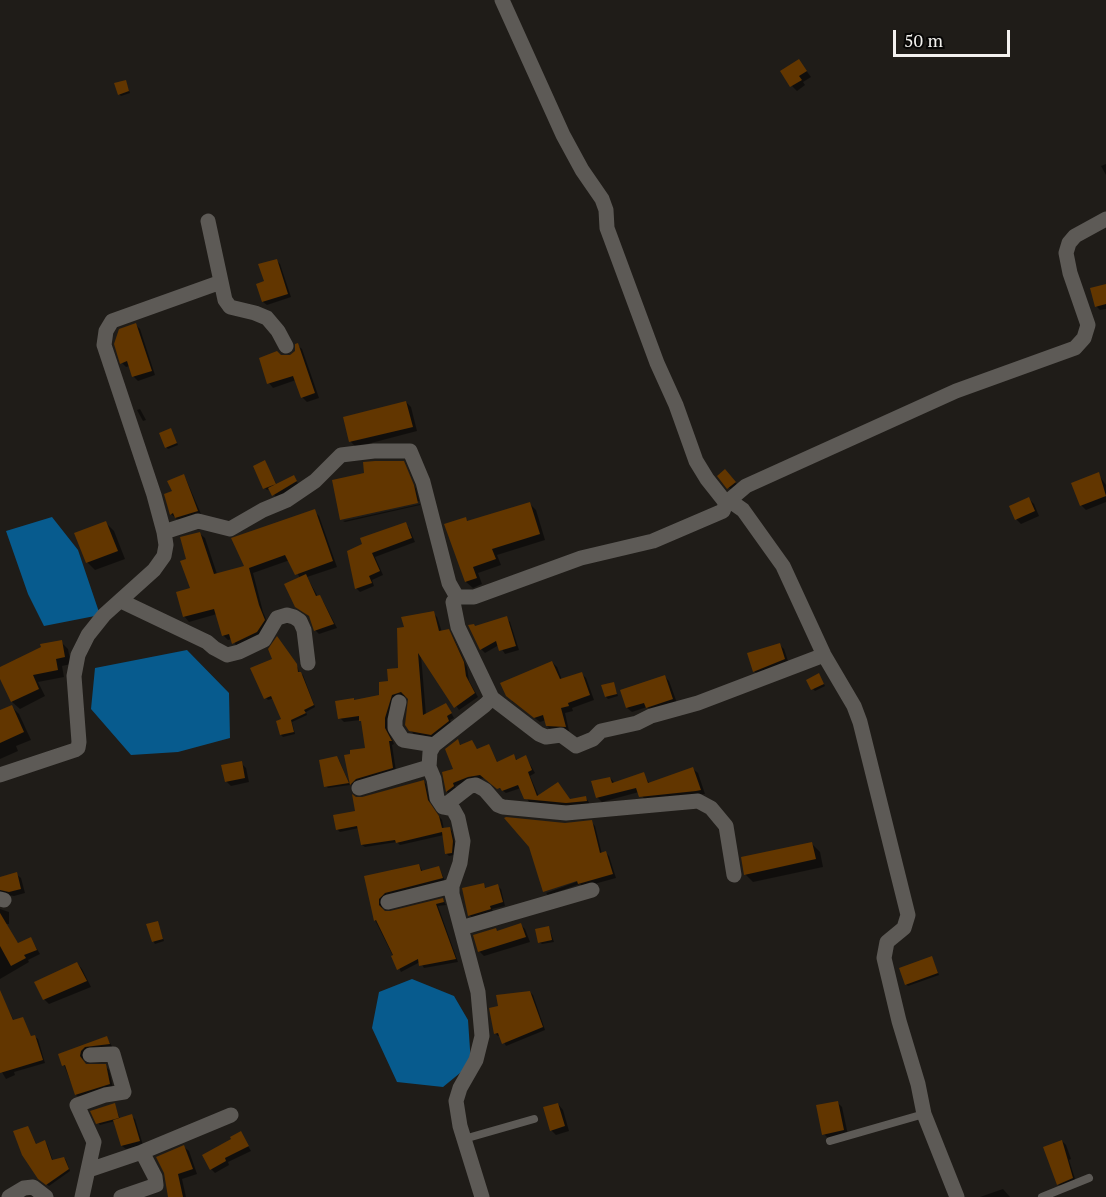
<!DOCTYPE html>
<html>
<head>
<meta charset="utf-8">
<style>
  body { margin:0 }
  #map { position:relative; width:1106px; height:1197px; overflow:hidden; background:#1f1c18; font-family:"PT Serif",serif }
  canvas { display:block }
  .scale { position:absolute; left:893px; top:30px; width:117px; height:27px; box-sizing:border-box; border:3px solid #f3f1ee; border-top:0; padding-left:8px; font-size:18px; line-height:21px; white-space:nowrap; color:#f3f1ee; -webkit-text-stroke:4px #080706; paint-order:stroke }
</style>
</head>
<body>
<div id="map">
<canvas width="1106" height="1197"></canvas>
<div class="scale">50 m</div>
</div>
<script>
const g = document.querySelector('canvas').getContext('2d');
g.lineJoin = 'round';
function fillPath(path, color) { g.fillStyle = color; g.fill(path, 'evenodd'); }
const toPath = rows => new Path2D(rows.map(r => 'M' + r).join(''));
function stroke(path, color, width, dash) { g.strokeStyle = color; g.lineWidth = width; g.lineCap = dash ? 'butt' : 'round'; g.setLineDash(dash || []); g.stroke(path); }
const water = toPath([
  [52,517,78,550,100,615,44,626,28,594,6,531],
  [187,650,229,693,230,738,178,752,131,755,91,709,95,668],
  [412,979,454,996,468,1020,471,1064,443,1087,397,1082,372,1028,379,992]
]);
const shadow = toPath([
  [799,61,811,77,803,82,805,85,797,91,792,86],
  [125,81,130,93,121,96,119,94],
  [1106,164,1106,175,1101,166],
  [276,260,280,264,291,297,267,305,263,302,266,282],
  [1106,285,1106,309,1100,310,1096,306],
  [136,325,140,329,155,375,138,381,134,377,130,366,126,367,122,363],
  [297,345,302,349,319,398,307,402,302,397,296,380,273,388,269,383,281,356,291,356,296,351],
  [406,402,411,407,417,431,356,447,351,442,345,418],
  [140,409,146,420,143,421,137,410],
  [171,430,178,445,168,449,166,447],
  [403,462,416,489,419,501,342,518],
  [266,464,277,485,293,477,301,487,278,500,270,489,267,490,265,488],
  [1098,474,1106,485,1106,502,1086,510,1081,505],
  [729,475,739,487,733,492,719,476],
  [183,476,186,479,201,514,179,521,171,514,174,492],
  [1029,499,1034,504,1039,516,1021,524,1016,519],
  [420,504,420,505,345,522,343,521],
  [530,504,536,510,545,540,497,555,501,565,478,573,482,584,473,588,466,582,446,525,465,519,469,522],
  [314,511,319,516,337,567,307,577,318,597,323,601,337,628,319,634,315,630,311,618,297,606,300,578,290,560,253,573,263,612,269,626,262,637,238,648,232,639,228,640,223,635,217,614,189,622,184,616,192,589,188,560,199,533,205,538,217,574,246,567],
  [106,523,114,531,125,559,95,570,87,562],
  [405,524,409,528,415,542,375,557,383,575,372,580,374,586,360,592,356,588,348,552],
  [433,613,437,617,442,632,448,631,452,635,467,667,469,681,478,697,459,710,421,655,426,715,449,709,454,718,450,720,452,725,436,738,414,734,410,730,410,699,406,696,396,699,389,722,389,733,394,744,392,745,396,771,355,788,351,784,346,756,367,749,363,723,360,720,344,722,340,718,355,701,380,696,399,670,406,628],
  [506,618,510,622,519,650,505,654,499,645,485,653,481,649,476,628],
  [279,640,298,668,299,673,303,675,315,707,306,712,307,715,292,722,295,734,283,737,281,735,283,720,274,698,268,700,266,698,252,669,274,660],
  [61,642,68,649,71,664,62,666,64,677,38,682,45,696,20,709,12,702,0,676,0,669],
  [779,644,784,649,789,664,759,675,754,671],
  [552,662,557,667,562,680,581,673,586,678,594,700,572,708,573,711,565,713,569,731,552,731,547,726,546,720,540,722,512,701],
  [665,677,669,681,677,703,652,711,647,707,632,712,627,708],
  [820,677,825,686,815,691,813,689],
  [613,683,618,696,608,699,606,697],
  [12,707,19,714,31,740,16,746,18,751,0,759,0,712],
  [457,741,462,746,472,742,478,750,489,746,498,763,514,756,518,761,526,757,535,773,530,776,539,797,570,801,586,798,590,804,570,806,529,802,521,788,506,793,485,778,472,780,455,786,457,790,451,795,447,792,444,773,455,770],
  [339,760,350,785,328,788,326,786],
  [241,763,246,768,249,782,231,786,226,781],
  [693,769,698,773,705,794,646,801,639,792,602,802,597,797,610,778,615,783,643,774,650,784],
  [423,781,426,784,430,804,442,820,444,829,449,828,452,831,455,845,454,855,449,856,446,853,444,835,400,845,397,842,365,847,362,845,359,828,340,832,337,829,357,812,356,799],
  [591,822,595,826,602,854,606,853,609,856,616,878,583,887,580,884,548,895,546,893,584,879,565,824],
  [812,844,820,852,823,867,753,882,745,874],
  [419,865,423,872,439,867,445,881,389,895,381,903,383,911,390,913,443,900,446,905,438,906,458,962,424,968,420,962,401,972,375,920,366,878],
  [16,874,21,878,25,893,14,896,3,894,0,891,0,879],
  [483,885,487,889,497,886,501,889,505,906,492,909,493,912,473,918,469,915],
  [0,909,9,912,9,924,0,924],
  [157,923,164,941,155,944,153,941],
  [520,924,525,929,530,942,484,956,479,951,496,930,498,932],
  [549,927,554,942,542,944,539,942],
  [11,935,19,944,31,939,40,954,28,960,29,962,0,979,0,941],
  [932,958,939,975,908,986,906,984],
  [77,963,82,969,91,987,49,1004,44,999],
  [530,992,533,995,545,1030,506,1046,500,1035,498,1036,495,1033],
  [5,1003,14,1021,23,1019,32,1038,35,1037,38,1039,45,1063,14,1072,15,1075,6,1079,0,1069,0,1005],
  [107,1038,113,1048,89,1050,83,1059,85,1065,105,1066,109,1070,113,1088,80,1098,76,1095,60,1055],
  [837,1102,842,1107,848,1135,829,1139,824,1134],
  [558,1104,563,1110,569,1131,556,1135,551,1130],
  [115,1105,120,1119,131,1116,135,1119,143,1145,126,1149,122,1146,115,1121,100,1125,98,1123],
  [28,1128,37,1145,45,1142,47,1144,53,1161,64,1158,66,1160,70,1171,49,1186,42,1181],
  [241,1133,251,1151,228,1162,229,1165,215,1173,211,1169],
  [1062,1141,1066,1145,1071,1159,1069,1160,1076,1182,1062,1188,1058,1184],
  [184,1147,189,1151,197,1174,182,1179,186,1197,170,1197,166,1175],
  [1003,1189,1010,1197,980,1197]
]);
const building = toPath([
  [799,59,807,71,799,76,802,80,790,87,780,71],
  [126,80,129,91,118,95,114,83],
  [277,259,288,294,262,302,256,284,264,281,258,264],
  [1106,284,1106,304,1095,307,1090,288],
  [136,323,152,371,132,377,127,361,120,364,114,344,119,329],
  [298,343,315,393,301,398,293,376,267,384,259,358,277,351,281,355,290,355,295,351,295,344],
  [406,401,413,427,349,442,343,417],
  [171,428,177,443,165,448,159,433],
  [265,460,276,484,263,489,253,466],
  [375,461,404,461,414,485,418,503,340,520,332,480,364,473,363,462],
  [725,469,736,482,727,489,717,476],
  [1099,472,1106,496,1080,506,1071,483],
  [184,474,198,511,175,518,173,513,170,515,164,494,172,491,167,481],
  [294,475,297,481,272,496,268,488],
  [1029,497,1035,511,1015,520,1009,506],
  [530,502,540,534,492,549,496,559,473,567,477,578,465,582,444,524,466,517,467,521],
  [315,509,333,561,295,575,285,555,249,568,259,605,265,620,257,632,232,644,229,634,222,636,214,609,183,617,176,592,190,588,180,561,186,559,180,537,200,532,214,574,244,566,231,538],
  [106,521,118,551,86,563,74,533],
  [406,522,412,538,372,553,380,571,369,576,372,583,355,589,347,551,362,544,360,538],
  [306,574,316,596,320,595,334,624,314,631,309,616,295,607,284,584],
  [434,611,439,631,449,629,464,662,466,676,475,693,454,708,418,653,423,715,446,703,452,713,447,716,449,721,431,735,409,731,405,725,408,699,401,692,392,695,385,718,385,728,392,741,389,741,393,768,356,779,350,785,344,755,350,754,350,750,365,748,361,721,359,721,359,716,338,719,335,701,354,698,354,700,379,695,379,682,388,681,387,669,398,668,397,628,404,627,401,617],
  [507,616,516,646,499,651,496,641,480,650,468,625,474,624,475,626],
  [277,636,297,664,298,672,301,672,314,705,304,710,306,713,291,720,294,732,280,735,276,721,281,719,271,696,264,699,250,668,272,659,268,649],
  [62,640,65,657,56,659,58,670,33,675,39,689,11,702,0,679,0,667,41,647,40,644],
  [780,643,785,659,753,672,747,653],
  [552,661,560,679,582,672,590,695,568,703,569,706,561,708,566,727,546,726,543,715,534,718,506,696,500,683],
  [819,673,824,684,811,690,806,680],
  [665,675,673,699,646,708,644,703,626,708,620,690],
  [614,682,617,694,605,697,601,685],
  [12,705,24,732,0,743,0,710],
  [458,739,460,745,472,740,477,749,489,744,497,762,514,754,516,760,526,755,532,770,528,772,537,796,558,782,570,799,586,796,587,801,566,803,524,799,518,785,502,791,500,788,497,789,480,775,468,777,453,783,454,786,446,792,442,772,453,769,445,749],
  [337,756,349,783,324,787,319,760],
  [242,761,245,778,225,782,221,765],
  [693,767,701,790,696,791,639,797,636,788,596,798,591,781,610,777,612,783,644,772,648,783],
  [424,780,428,800,439,816,442,828,450,827,453,841,452,853,445,854,442,832,396,843,395,840,361,845,357,826,336,830,333,815,355,811,352,794,356,797,362,797],
  [506,817,565,823,592,820,600,853,606,851,613,874,578,884,577,881,543,892,529,847,504,818],
  [812,842,816,859,744,875,741,857],
  [419,864,421,871,439,866,443,878,385,893,379,899,379,905,385,911,390,911,443,898,444,902,436,904,456,959,419,966,418,959,397,970,391,956,393,955,376,920,374,921,364,876],
  [17,872,21,889,9,892,0,890,0,877],
  [484,883,485,888,498,884,503,902,490,906,491,909,468,916,462,888],
  [0,913,18,943,31,937,37,950,24,955,26,958,11,966,0,946],
  [158,921,163,939,152,942,146,924],
  [521,923,526,937,478,952,473,935,496,928,497,931],
  [549,926,552,940,538,943,535,929],
  [932,956,938,973,905,985,899,968],
  [77,962,87,981,43,1000,34,982],
  [0,990,13,1020,23,1017,31,1036,35,1035,43,1060,0,1073],
  [530,991,543,1027,502,1044,498,1033,494,1034,489,1008,498,1006,496,995],
  [107,1036,110,1044,85,1047,81,1051,80,1056,86,1064,106,1064,110,1084,75,1095,65,1065,62,1066,58,1054],
  [838,1101,844,1130,822,1135,816,1105],
  [115,1103,119,1118,96,1124,90,1111],
  [558,1103,565,1126,550,1131,543,1107],
  [132,1114,140,1141,121,1146,113,1120],
  [28,1126,36,1144,45,1140,52,1160,64,1157,69,1169,46,1185,38,1179,22,1155,13,1131],
  [241,1131,249,1146,225,1158,226,1161,210,1170,202,1155,231,1139,230,1137],
  [1062,1140,1073,1178,1057,1185,1043,1147],
  [184,1145,193,1169,178,1174,183,1197,168,1197,164,1173,156,1157]
]);
const service = toPath([
  [464,1139,534,1119],
  [830,1141,924,1114],
  [1042,1197,1089,1178]
]);
const minor = toPath([
  [208,221,225,300,230,307,255,313,267,318,278,331,286,346],
  [221,282,112,321,106,331,104,345,154,495,164,532,198,521,230,529,263,510,287,500,315,481,341,455,374,451,410,451,423,482,449,583,457,597,474,597,581,558,653,541,723,511,726,503,707,479,696,461,676,405,657,363,607,228,606,210,602,199,582,170,563,135,502,0],
  [726,503,733,503,743,510,783,566,824,655,854,706,860,722,908,915,904,928,887,942,884,958,899,1021,918,1084,924,1114,957,1197],
  [726,503,746,486,956,391,1075,348,1084,338,1088,325,1070,273,1066,253,1069,243,1075,236,1106,219],
  [457,597,453,602,458,627,492,698,485,705,434,745,430,752,429,767,434,779,437,798,443,807,453,809,458,818,463,841,460,863,452,886,452,894,478,992,482,1036,476,1060,460,1088,456,1101,460,1126,482,1197],
  [121,601,207,642,214,648,227,655,239,652,264,640,277,618,287,615,294,617,300,621,304,630,308,663],
  [492,698,539,734,546,737,561,735,576,746,593,739,601,731,637,723,651,716,698,703,824,655],
  [399,702,395,720,395,728,403,740,434,745],
  [0,775,75,750,78,748,79,742,74,676,78,655,88,635,104,615,154,570,164,556,166,545,164,532],
  [359,788,429,767],
  [443,807,470,786,476,785,485,790,498,805,503,807,566,813,698,801,711,808,726,826,734,875],
  [0,899,4,900],
  [388,902,452,886],
  [461,928,592,890],
  [89,1170,142,1152,231,1115],
  [9,1197,24,1188,33,1187,46,1197],
  [82,1197,94,1142,77,1105,105,1095,124,1092,113,1054,90,1055],
  [121,1197,156,1185,155,1177,142,1152]
]);
fillPath(water, '#075b8e');
fillPath(shadow, '#0007');
fillPath(building, '#623600');
stroke(service, '#5d5a56', 8);
stroke(minor, '#5d5a56', 15);
</script>
</body>
</html>
